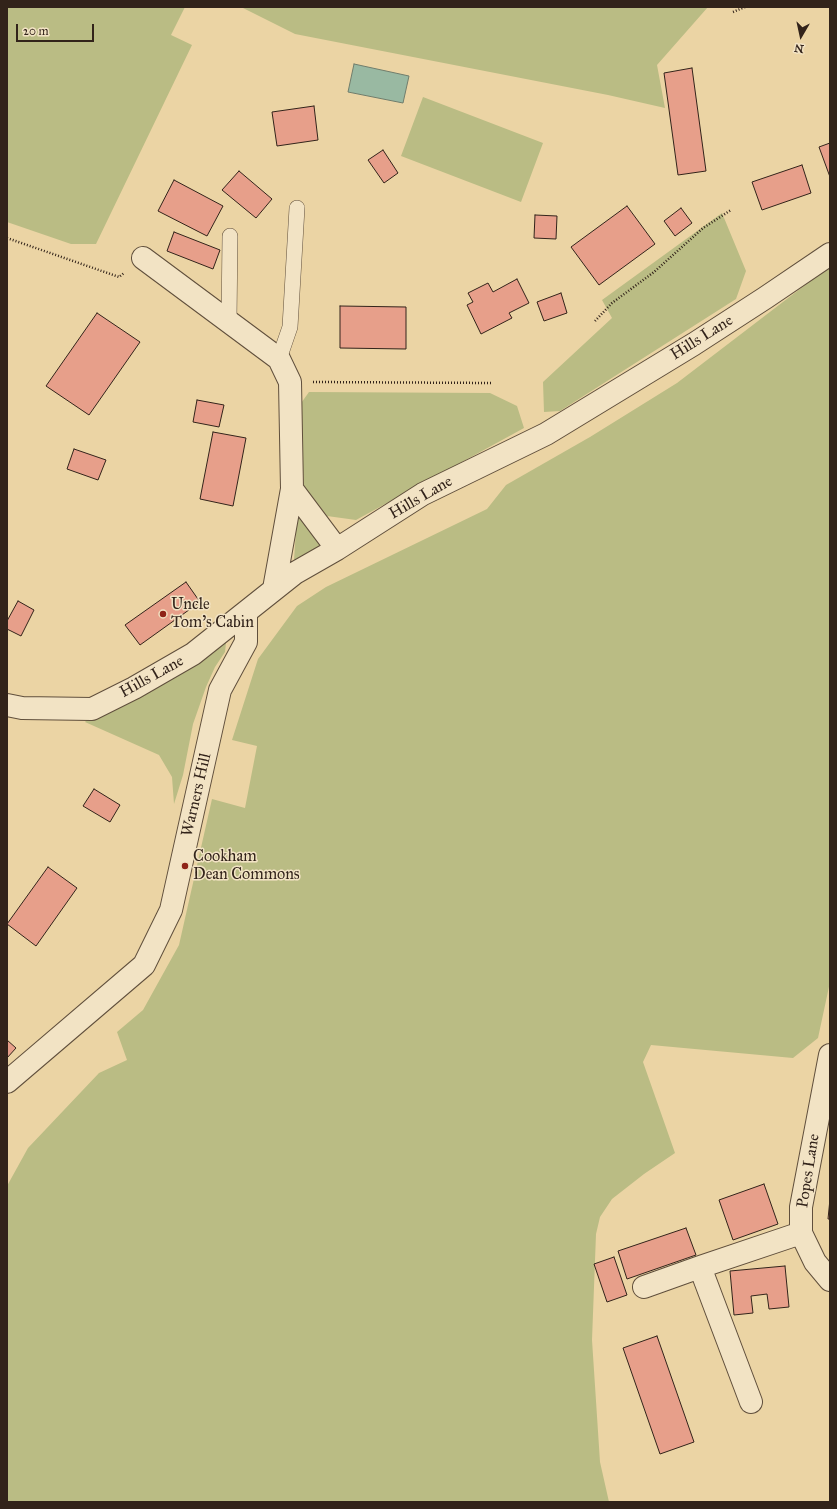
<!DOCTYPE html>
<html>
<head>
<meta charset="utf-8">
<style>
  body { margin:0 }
  #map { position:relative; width:837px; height:1509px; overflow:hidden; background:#ebd4a4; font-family:"IM FELL Great Primer",serif }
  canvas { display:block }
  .frame { position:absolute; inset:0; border:8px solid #32231a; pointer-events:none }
  .north { position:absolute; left:781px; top:16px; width:40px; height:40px; -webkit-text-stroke:3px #f2e3c4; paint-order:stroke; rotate:189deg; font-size:11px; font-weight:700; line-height:16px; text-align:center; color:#32231a }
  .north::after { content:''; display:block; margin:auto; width:14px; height:18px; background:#32231a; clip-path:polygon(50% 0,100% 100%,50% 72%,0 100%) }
  .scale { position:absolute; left:16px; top:24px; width:78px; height:18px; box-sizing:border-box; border:2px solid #32231a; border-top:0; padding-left:5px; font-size:12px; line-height:14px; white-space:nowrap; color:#32231a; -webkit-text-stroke:3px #f2e3c4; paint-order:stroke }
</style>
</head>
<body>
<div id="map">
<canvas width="837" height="1509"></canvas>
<div class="frame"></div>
<div class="north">N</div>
<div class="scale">20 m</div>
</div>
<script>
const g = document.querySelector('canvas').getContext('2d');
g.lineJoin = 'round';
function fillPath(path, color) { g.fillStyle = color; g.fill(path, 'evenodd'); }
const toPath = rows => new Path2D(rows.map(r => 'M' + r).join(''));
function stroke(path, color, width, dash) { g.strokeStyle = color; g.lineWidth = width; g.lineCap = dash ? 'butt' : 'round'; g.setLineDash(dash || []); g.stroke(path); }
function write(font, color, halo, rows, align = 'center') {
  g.font = font + ' "IM FELL Great Primer",serif'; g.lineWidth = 3; g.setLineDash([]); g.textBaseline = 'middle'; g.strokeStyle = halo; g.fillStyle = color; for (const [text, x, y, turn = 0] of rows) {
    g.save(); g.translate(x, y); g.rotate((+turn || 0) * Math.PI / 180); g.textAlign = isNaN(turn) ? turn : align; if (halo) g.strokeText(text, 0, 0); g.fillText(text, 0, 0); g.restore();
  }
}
const green = toPath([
  [7,7,185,7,171,35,192,45,96,244,71,244,7,222],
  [241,7,708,7,657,65,665,108,608,95,295,34],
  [423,97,543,143,521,202,401,156],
  [722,213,746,271,736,299,560,411,544,412,543,382,612,318,602,300],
  [830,266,830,982,818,1038,793,1058,651,1045,643,1062,675,1153,644,1174,612,1199,600,1217,596,1234,592,1340,600,1462,609,1502,7,1502,7,1186,28,1148,99,1073,127,1060,117,1032,143,1010,179,945,212,799,245,808,257,746,232,740,258,659,297,606,326,587,487,509,506,485,590,437,677,383],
  [309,392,490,393,517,406,524,428,356,520,327,516,304,486,299,406],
  [297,515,324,540,323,546,294,560],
  [222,641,226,643,225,652,215,667,206,687,193,724,183,775,174,804,172,777,159,755,85,722,92,714]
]);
const water = toPath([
  [354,64,409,76,403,103,348,92,354,64]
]);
const building = toPath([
  [692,68,706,171,678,175,664,73,692,68],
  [314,106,318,140,277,146,272,112,314,106],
  [830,143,830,177,819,147,830,143],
  [383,150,398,173,384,183,368,160,383,150],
  [802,165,811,193,762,210,752,182,802,165],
  [239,171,272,199,256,218,222,190,239,171],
  [174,180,223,206,207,236,158,211,174,180],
  [627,206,655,244,599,285,571,247,627,206],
  [681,208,692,223,675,236,664,221,681,208],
  [535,215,557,216,556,239,534,238,535,215],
  [174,232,220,250,213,269,167,251,174,232],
  [517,279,529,303,509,313,512,318,481,334,467,305,473,302,468,293,488,283,493,292,517,279],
  [561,293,567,313,544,321,537,302,561,293],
  [340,306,406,307,406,349,340,348,340,306],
  [97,313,140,342,89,415,46,386,97,313],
  [197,400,224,405,219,427,193,422,197,400],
  [213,432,246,438,233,506,200,499,213,432],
  [74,449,106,460,98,480,67,469,74,449],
  [186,582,200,602,140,645,125,625,186,582],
  [18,601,34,610,21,636,7,629,7,621,18,601],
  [94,789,120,805,110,822,83,806,94,789],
  [48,867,77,888,36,946,7,924,48,867],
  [7,1040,16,1048,7,1058,7,1040],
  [764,1184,778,1224,733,1240,719,1200,764,1184],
  [830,1199,830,1219,828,1219,830,1199],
  [686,1228,696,1255,627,1279,618,1251,686,1228],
  [614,1257,627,1295,607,1302,594,1264,614,1257],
  [785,1266,789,1307,769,1309,767,1294,751,1296,753,1313,734,1315,730,1271,785,1266],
  [657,1336,694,1442,660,1454,623,1348,657,1336]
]);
const path = toPath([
  [733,12,745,7],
  [7,238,119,277,124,273],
  [595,321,612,303,654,272,703,228,731,210],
  [313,382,493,383]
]);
const service = toPath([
  [229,321,230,236],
  [279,359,290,327,297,208]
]);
const minor = toPath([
  [143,258,279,359,290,382,292,489,274,589],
  [292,489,337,549],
  [7,705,22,708,92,709,134,688,193,654,295,573,337,549,423,494,546,434,694,344,765,298,830,254],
  [830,1055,801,1207,801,1233,815,1262,830,1280],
  [7,1082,144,965,171,910,220,690,246,642,246,612],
  [700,1267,751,1402],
  [644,1287,700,1267,801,1233]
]);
const markers = [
  [163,614,4,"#8f2418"],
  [185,866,4,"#8f2418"]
];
const streetNames = [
  ["Hills Lane",702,338,-32],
  ["Hills Lane",421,498,-30],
  ["Hills Lane",152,677,-29],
  ["Warners Hill",197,795,-77],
  ["Popes Lane",809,1171,-81]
];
const poiNames = [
  ["Uncle",171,605],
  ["Tom's Cabin",171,623],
  ["Cookham",193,857],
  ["Dean Commons",193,875]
];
fillPath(green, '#babc84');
fillPath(water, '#99b9a2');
stroke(water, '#707d6c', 1);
fillPath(building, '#e79f8a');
stroke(building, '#32231a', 1);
stroke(service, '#604f3c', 16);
stroke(minor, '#604f3c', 24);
stroke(path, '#32231a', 2.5, [1, 2]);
stroke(service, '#f2e3c4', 15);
stroke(minor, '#f2e3c4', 22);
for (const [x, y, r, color] of markers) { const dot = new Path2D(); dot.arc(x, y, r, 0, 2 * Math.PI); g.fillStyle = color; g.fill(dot); stroke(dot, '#f2e3c4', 1.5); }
write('16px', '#32231a', '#f2e3c4', streetNames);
write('16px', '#32231a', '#f2e3c4', poiNames, 'left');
</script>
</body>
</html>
